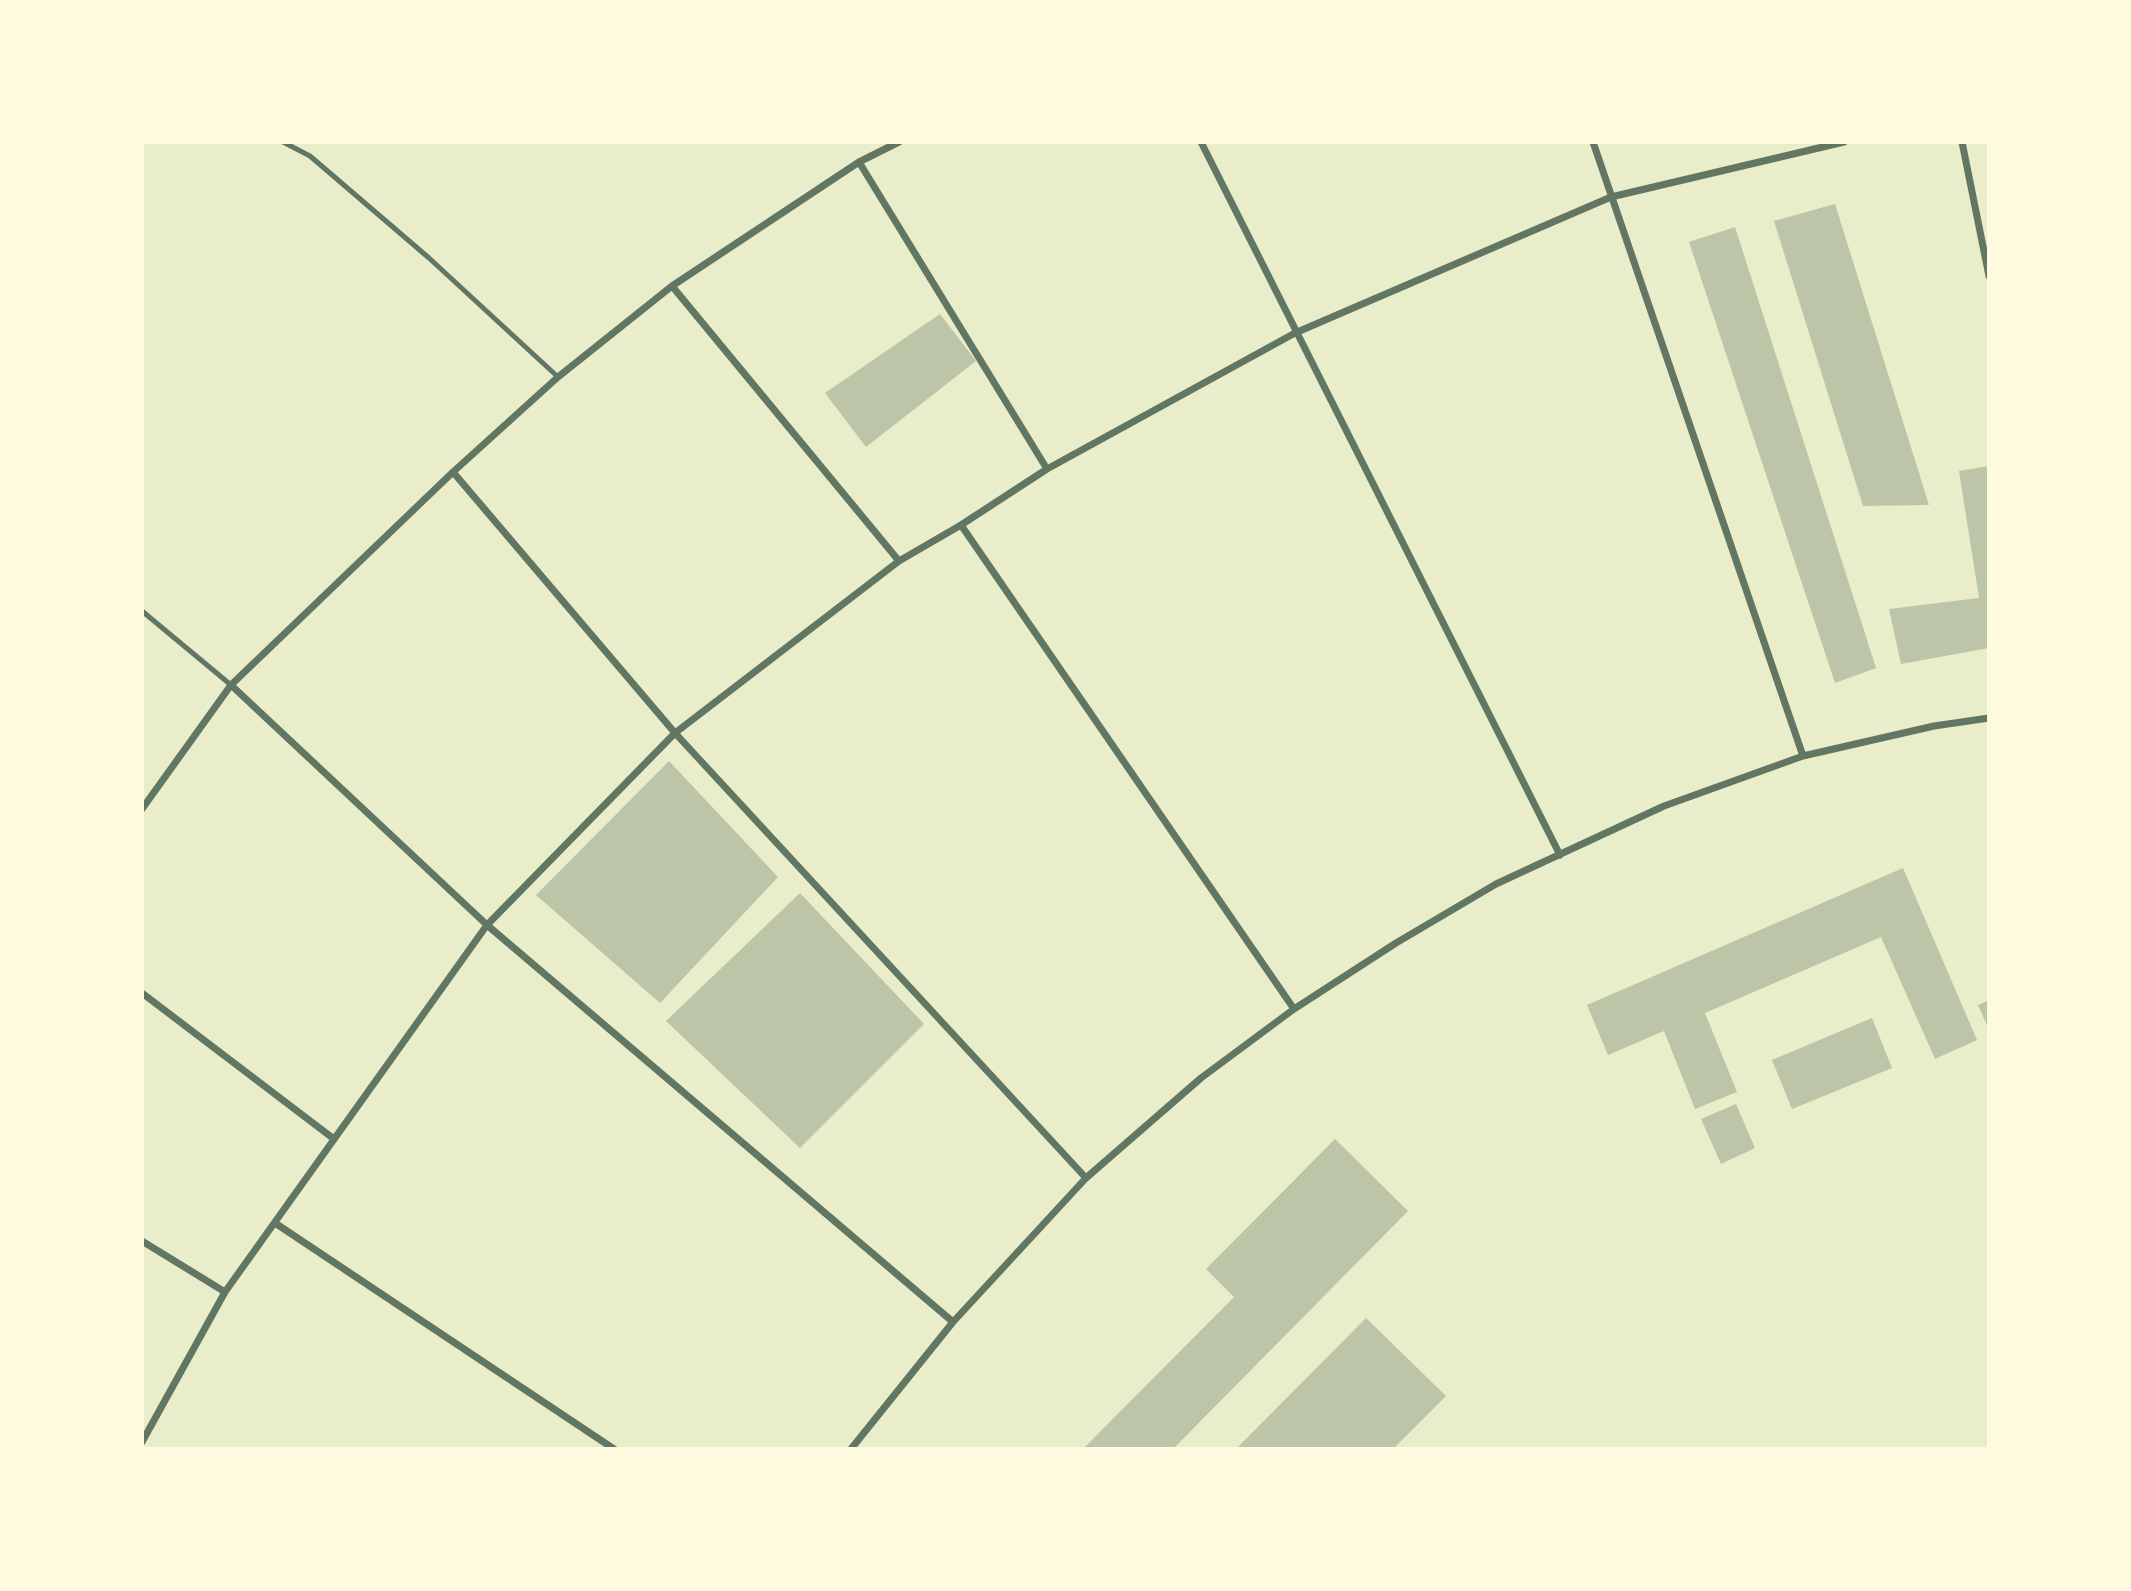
<!DOCTYPE html>
<html>
<head>
<meta charset="utf-8">
<style>
  body { margin:0 }
  #map { position:relative; width:2131px; height:1591px; overflow:hidden; background:#e9edc9; font-family:Rubik,sans-serif }
  canvas { display:block }
  .frame { position:absolute; inset:0; border:144px solid #fefae0; pointer-events:none }
</style>
</head>
<body>
<div id="map">
<canvas width="2131" height="1591"></canvas>
<div class="frame"></div>
</div>
<script>
const g = document.querySelector('canvas').getContext('2d');
g.lineJoin = 'round';
function fillPath(path, color) { g.fillStyle = color; g.fill(path, 'evenodd'); }
const toPath = rows => new Path2D(rows.map(r => 'M' + r).join(''));
function stroke(path, color, width, dash) { g.strokeStyle = color; g.lineWidth = width; g.lineCap = dash ? 'butt' : 'round'; g.setLineDash(dash || []); g.stroke(path); }
const building = toPath([
  [1835,204,1929,505,1863,506,1774,221],
  [1735,227,1876,668,1835,683,1689,242],
  [940,314,976,361,866,447,825,393],
  [1989,466,1989,648,1901,664,1889,609,1979,598,1959,471],
  [669,761,778,877,660,1003,536,895],
  [1903,868,1977,1040,1935,1059,1881,937,1705,1013,1737,1092,1695,1109,1664,1031,1608,1055,1587,1005],
  [800,893,924,1024,800,1148,666,1021],
  [1989,1000,1989,1030,1978,1005],
  [1872,1018,1892,1068,1792,1109,1772,1060],
  [1736,1104,1755,1148,1721,1164,1701,1119],
  [1335,1139,1408,1211,1173,1449,1083,1449,1234,1297,1206,1269],
  [1366,1318,1446,1396,1393,1449,1236,1449]
]);
const service = toPath([
  [283,142,310,156,429,258,558,377],
  [142,611,231,685]
]);
const minor = toPath([
  [1201,142,1560,855],
  [1593,142,1803,756],
  [1962,142,1989,276],
  [859,162,1047,469],
  [672,286,899,561],
  [453,472,675,733,1086,1178],
  [961,525,1294,1009],
  [231,685,487,925,953,1322],
  [142,809,231,685,453,472,558,377,672,286,859,162,899,142],
  [142,993,334,1139],
  [275,1223,614,1449],
  [142,1241,225,1292],
  [142,1442,225,1292,487,925,675,733,899,561,961,525,1047,469,1295,333,1611,197,1844,142],
  [851,1449,953,1322,1086,1178,1201,1078,1294,1009,1396,943,1496,884,1664,806,1803,756,1934,726,1989,718]
]);
fillPath(building, '#bcc5a7');
stroke(service, '#617663', 5);
stroke(minor, '#617663', 7);
</script>
</body>
</html>
